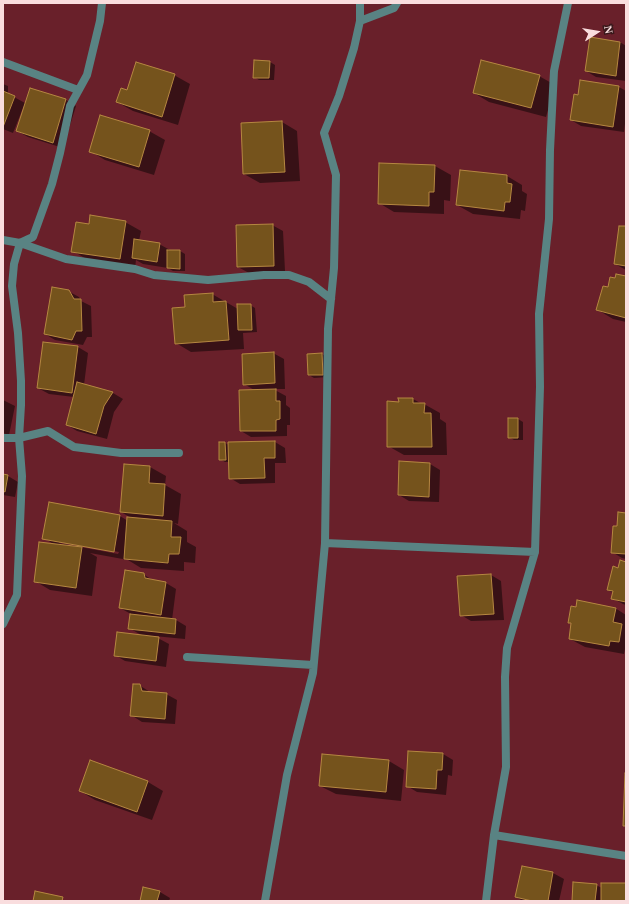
<!DOCTYPE html>
<html>
<head>
<meta charset="utf-8">
<style>
  body { margin:0 }
  #map { position:relative; width:629px; height:904px; overflow:hidden; background:#69202a; font-family:Georgia,serif }
  canvas { display:block }
  .frame { position:absolute; inset:0; border:4px solid #f9ddde; pointer-events:none }
  .north { position:absolute; left:577px; top:12px; width:40px; height:40px; -webkit-text-stroke:3px #39181b; paint-order:stroke; rotate:78deg; font-size:11px; font-weight:700; line-height:16px; text-align:center; color:#f9ddde }
  .north::after { content:''; display:block; margin:auto; width:14px; height:18px; background:#f9ddde; clip-path:polygon(50% 0,100% 100%,50% 72%,0 100%) }
</style>
</head>
<body>
<div id="map">
<canvas width="629" height="904"></canvas>
<div class="frame"></div>
<div class="north">N</div>
</div>
<script>
const g = document.querySelector('canvas').getContext('2d');
g.lineJoin = 'round';
function fillPath(path, color) { g.fillStyle = color; g.fill(path, 'evenodd'); }
const toPath = rows => new Path2D(rows.map(r => 'M' + r).join(''));
function stroke(path, color, width, dash) { g.strokeStyle = color; g.lineWidth = width; g.lineCap = dash ? 'butt' : 'round'; g.setLineDash(dash || []); g.stroke(path); }
const shadow = toPath([
  [590,38,620,42,626,46,626,81,596,77,586,71],
  [270,62,275,65,274,80,259,80,254,77],
  [174,75,190,84,178,125,133,111,117,102,128,92],
  [539,76,555,85,546,117,489,102,474,93],
  [3,84,8,86,8,94,14,97,25,103,13,133,3,129],
  [619,87,626,91,626,115,624,132,581,126,571,120,579,96],
  [31,89,66,100,76,106,63,148,28,137,17,131],
  [282,122,297,131,300,181,260,183,244,174],
  [149,131,165,140,154,175,105,160,90,151],
  [380,164,435,166,451,175,450,201,444,200,444,214,394,212,379,203],
  [507,176,522,185,522,191,527,194,525,211,521,210,520,219,473,214,457,205],
  [125,222,141,231,139,241,159,244,170,250,170,251,180,251,185,254,185,271,173,271,168,268,143,264,136,260,135,268,88,260,73,251,90,225],
  [272,225,283,231,285,271,249,273,238,267],
  [626,227,626,270,615,264],
  [626,277,626,322,613,319,598,310,608,288,616,279],
  [68,291,79,297,81,301,91,306,92,337,87,337,83,345,55,340,45,334],
  [212,294,238,309,250,305,255,308,257,332,243,333,244,349,191,352,176,343,186,308],
  [78,347,88,353,84,385,113,393,123,399,114,412,107,439,77,431,67,425,74,397,49,394,38,388],
  [273,353,284,359,285,389,273,389,286,396,286,405,290,408,290,425,287,425,287,436,251,437,241,431,256,391,244,384],
  [322,354,327,357,328,377,314,378,309,375],
  [413,399,422,404,424,404,440,413,440,419,446,423,447,455,404,455,388,446,400,403],
  [3,400,15,406,9,435,3,433],
  [518,419,523,422,523,440,514,440,509,437],
  [275,442,285,448,286,463,275,463,275,483,240,484,230,478,230,462,225,462,220,459,225,443,229,445],
  [400,462,430,464,440,470,439,502,409,501,399,495],
  [124,465,150,467,166,476,165,485,181,494,178,524,174,523,187,531,187,542,196,547,195,563,184,562,184,571,141,568,128,560,90,553,97,557,92,596,50,590,35,581,55,545,44,538,50,503,120,516,128,521,133,519,121,512],
  [59,541,119,552,118,554,59,543],
  [3,475,8,476,18,482,15,497,3,495],
  [626,514,626,559,622,558,612,552,618,527],
  [626,563,626,605,623,604,612,598,613,593,608,590,619,569],
  [143,574,154,581,166,583,176,589,172,620,176,620,186,626,185,639,154,636,169,644,166,667,125,661,115,655,143,636,129,628,131,614,120,608],
  [491,575,501,581,504,620,471,621,461,615],
  [615,608,626,615,626,649,625,649,624,654,585,647,570,639,572,624,569,622],
  [139,685,150,692,151,693,166,694,177,700,175,724,142,722,131,715],
  [443,754,453,760,452,776,448,775,446,795,417,792,407,786],
  [389,761,404,770,401,801,336,794,320,786],
  [90,762,148,782,163,791,152,820,95,800,80,791],
  [522,867,553,873,564,879,559,901,523,901,516,897],
  [626,884,626,901,573,901,596,885,602,888],
  [160,892,170,898,169,901,141,901]
]);
const building = toPath([
  [590,37,620,42,616,76,585,71,590,37],
  [254,60,270,61,269,78,253,78,254,60],
  [481,60,540,75,531,108,473,93,481,60],
  [136,62,175,74,162,117,116,102,121,88,127,90,136,62],
  [580,80,619,86,613,127,570,120,574,94,578,95,580,80],
  [30,88,66,99,53,143,16,131,30,88],
  [3,91,15,96,3,127,3,91],
  [100,115,150,130,139,167,89,152,100,115],
  [282,121,285,172,243,174,241,123,282,121],
  [379,163,435,165,434,192,429,192,429,206,378,204,379,163],
  [460,170,507,175,507,183,512,184,510,202,505,202,504,211,456,205,460,170],
  [90,215,126,221,120,259,71,252,76,222,89,224,90,215],
  [273,224,274,266,237,267,236,225,273,224],
  [619,226,626,226,626,266,614,264,619,226],
  [134,239,160,243,157,262,132,258,134,239],
  [167,250,180,250,180,269,167,268,167,250],
  [616,274,626,276,626,318,596,310,603,286,608,287,610,277,615,278,616,274],
  [52,287,69,290,74,299,81,299,82,331,76,331,72,340,44,334,52,287],
  [213,293,213,302,226,301,229,340,175,344,172,308,185,307,184,295,213,293],
  [237,304,251,304,252,330,238,330,237,304],
  [43,342,78,346,72,393,37,388,43,342],
  [274,352,275,383,243,385,242,354,274,352],
  [322,353,323,375,308,375,307,354,322,353],
  [77,382,113,392,104,406,96,434,66,425,77,382],
  [276,389,276,401,280,401,280,419,276,420,276,431,240,431,239,390,276,389],
  [398,398,413,398,413,403,425,403,424,413,431,413,432,447,387,447,387,401,399,402,398,398],
  [508,418,518,418,518,438,508,438,508,418],
  [275,441,275,458,264,458,265,478,229,479,228,442,275,441],
  [219,442,225,442,226,460,219,460,219,442],
  [399,461,430,463,429,497,398,495,399,461],
  [124,464,150,466,149,483,165,484,163,516,120,512,124,464],
  [3,474,8,475,5,492,3,491,3,474],
  [49,502,120,515,114,552,42,539,49,502],
  [618,512,626,513,626,554,611,553,613,526,617,526,618,512],
  [127,517,172,521,171,537,181,537,179,554,169,554,168,563,124,559,127,517],
  [39,542,82,547,76,588,34,582,39,542],
  [620,560,626,562,626,602,611,599,613,591,607,590,613,566,618,568,620,560],
  [125,570,144,573,145,578,166,582,161,615,119,608,125,570],
  [491,574,494,614,460,616,457,576,491,574],
  [577,600,616,608,613,622,622,624,619,642,610,641,609,646,569,639,571,623,568,623,571,606,576,607,577,600],
  [130,614,176,619,175,634,128,629,130,614],
  [117,632,159,637,156,661,114,656,117,632],
  [133,684,140,684,142,691,167,693,165,719,130,716,133,684],
  [408,751,443,753,442,770,437,770,436,789,406,787,408,751],
  [322,754,389,760,386,792,319,786,322,754],
  [90,760,148,781,137,812,79,791,90,760],
  [625,773,626,773,626,826,623,826,625,773],
  [522,866,553,872,548,901,532,901,515,897,522,866],
  [573,882,597,884,595,901,572,901,573,882],
  [601,883,626,883,626,901,601,901,601,883],
  [143,887,160,891,157,901,140,901,143,887],
  [35,891,63,897,62,901,33,901,35,891]
]);
const street = toPath([
  [360,3,360,21],
  [3,62,78,90],
  [3,240,20,243,33,237,52,184,60,153,70,106,87,75,100,21,102,3],
  [3,438,19,438,48,431,74,447,121,453,179,453],
  [325,543,535,552],
  [3,624,17,595,22,476,19,438,21,405,21,381,18,333,12,286,14,264,20,243,66,259,135,269,154,275,208,280,264,275,289,275,309,282,331,299],
  [187,657,313,665],
  [494,835,626,856],
  [265,901,287,775,313,673,325,543,328,329,334,268,336,175,324,133,339,96,354,48,360,21,394,8,397,3],
  [486,901,494,835,506,767,505,677,507,648,535,552,540,387,539,314,549,219,550,150,554,71,568,3]
]);
fillPath(shadow, '#0007');
fillPath(building, '#75531c');
stroke(building, '#b58741', 1);
stroke(street, '#598383', 8);
</script>
</body>
</html>
